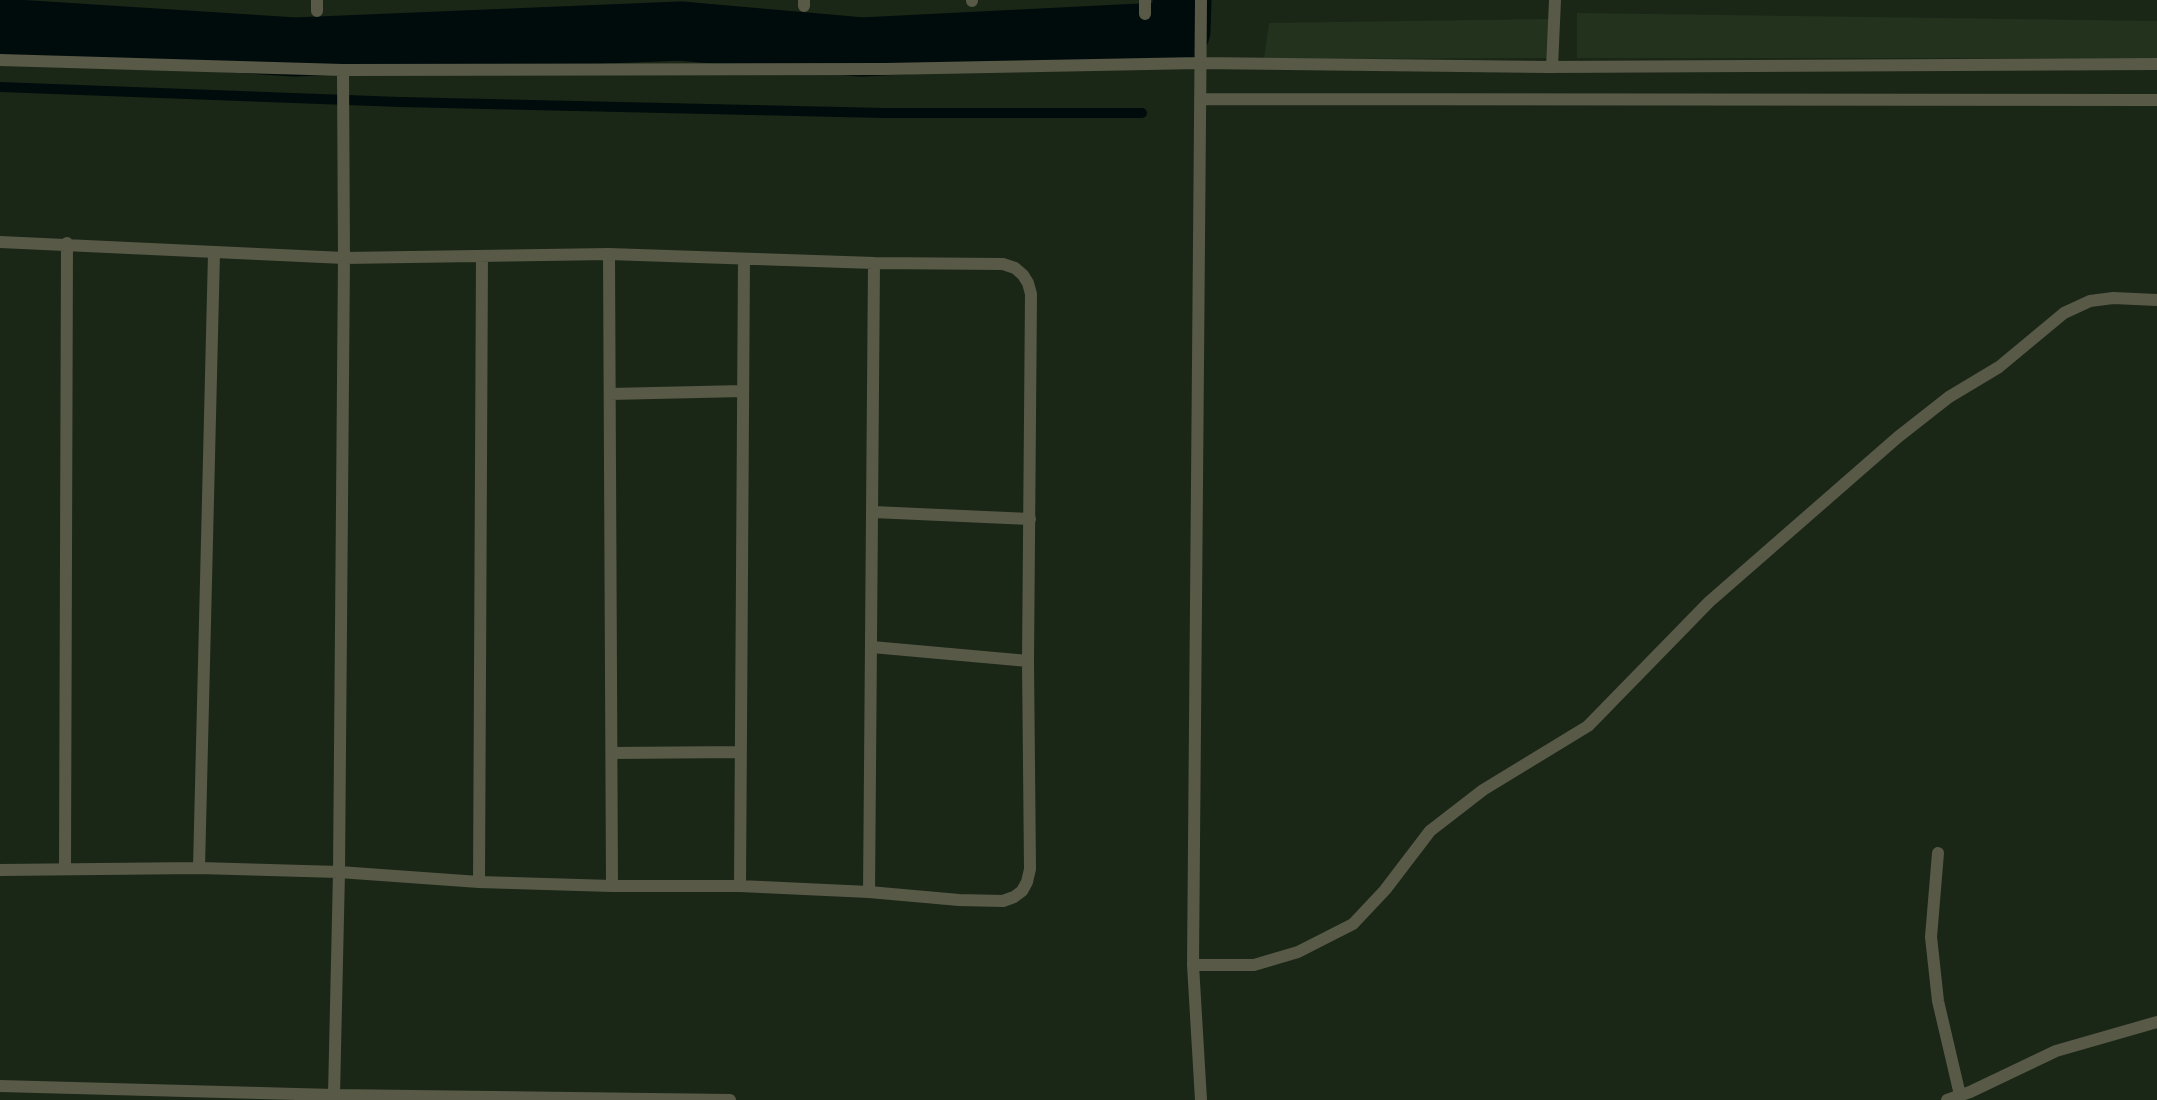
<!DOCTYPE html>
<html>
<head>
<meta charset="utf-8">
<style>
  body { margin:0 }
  canvas { display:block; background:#1a2616 }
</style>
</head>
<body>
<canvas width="2157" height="1100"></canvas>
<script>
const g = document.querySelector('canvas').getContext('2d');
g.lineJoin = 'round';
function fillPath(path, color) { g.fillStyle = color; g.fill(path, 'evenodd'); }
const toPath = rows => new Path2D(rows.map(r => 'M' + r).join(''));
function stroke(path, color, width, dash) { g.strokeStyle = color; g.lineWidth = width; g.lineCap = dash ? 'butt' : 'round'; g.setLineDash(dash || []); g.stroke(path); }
const built = toPath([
  [1577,13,2157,21,2157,58,1577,58],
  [1549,19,1546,58,1264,59,1269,23]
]);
const stream = toPath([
  [0,87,400,102,884,113,1142,113]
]);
const river = toPath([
  [0,28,295,47,680,31,862,47,1181,31,1182,0]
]);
const minor = toPath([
  [317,0,317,11],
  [972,0,972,1],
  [804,6,804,0],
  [1145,14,1145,0],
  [0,60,343,70,884,69,1200,63,1548,67,2157,64],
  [1552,67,1555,0],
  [1200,99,2157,100],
  [0,242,344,258,609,254,874,263,1003,264,1015,268,1023,275,1028,283,1031,294,1028,661,1030,869,1027,882,1022,891,1014,897,1003,901,959,900,869,892,740,886,612,886,479,882,339,872,199,868,0,870],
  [609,254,612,886],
  [610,394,743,391],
  [873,512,1030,519],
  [872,647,1028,661],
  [612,753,741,752],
  [1938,853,1931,937,1938,1001,1960,1095],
  [199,868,214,253],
  [65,869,67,243],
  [479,882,482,256],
  [740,886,744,259],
  [869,892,874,263],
  [1193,965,1254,965,1298,952,1353,924,1385,890,1430,831,1483,790,1588,726,1709,602,1898,437,1949,397,1999,367,2064,313,2090,301,2113,298,2157,300],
  [0,1086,334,1095,730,1100],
  [334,1095,339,872,344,258,343,70],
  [1201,1100,1193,965,1201,0],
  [1947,1100,1970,1092,2056,1051,2157,1022]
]);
fillPath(built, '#22321d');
stroke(stream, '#000b0b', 10);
stroke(river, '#000b0b', 59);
stroke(minor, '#585947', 12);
</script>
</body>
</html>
